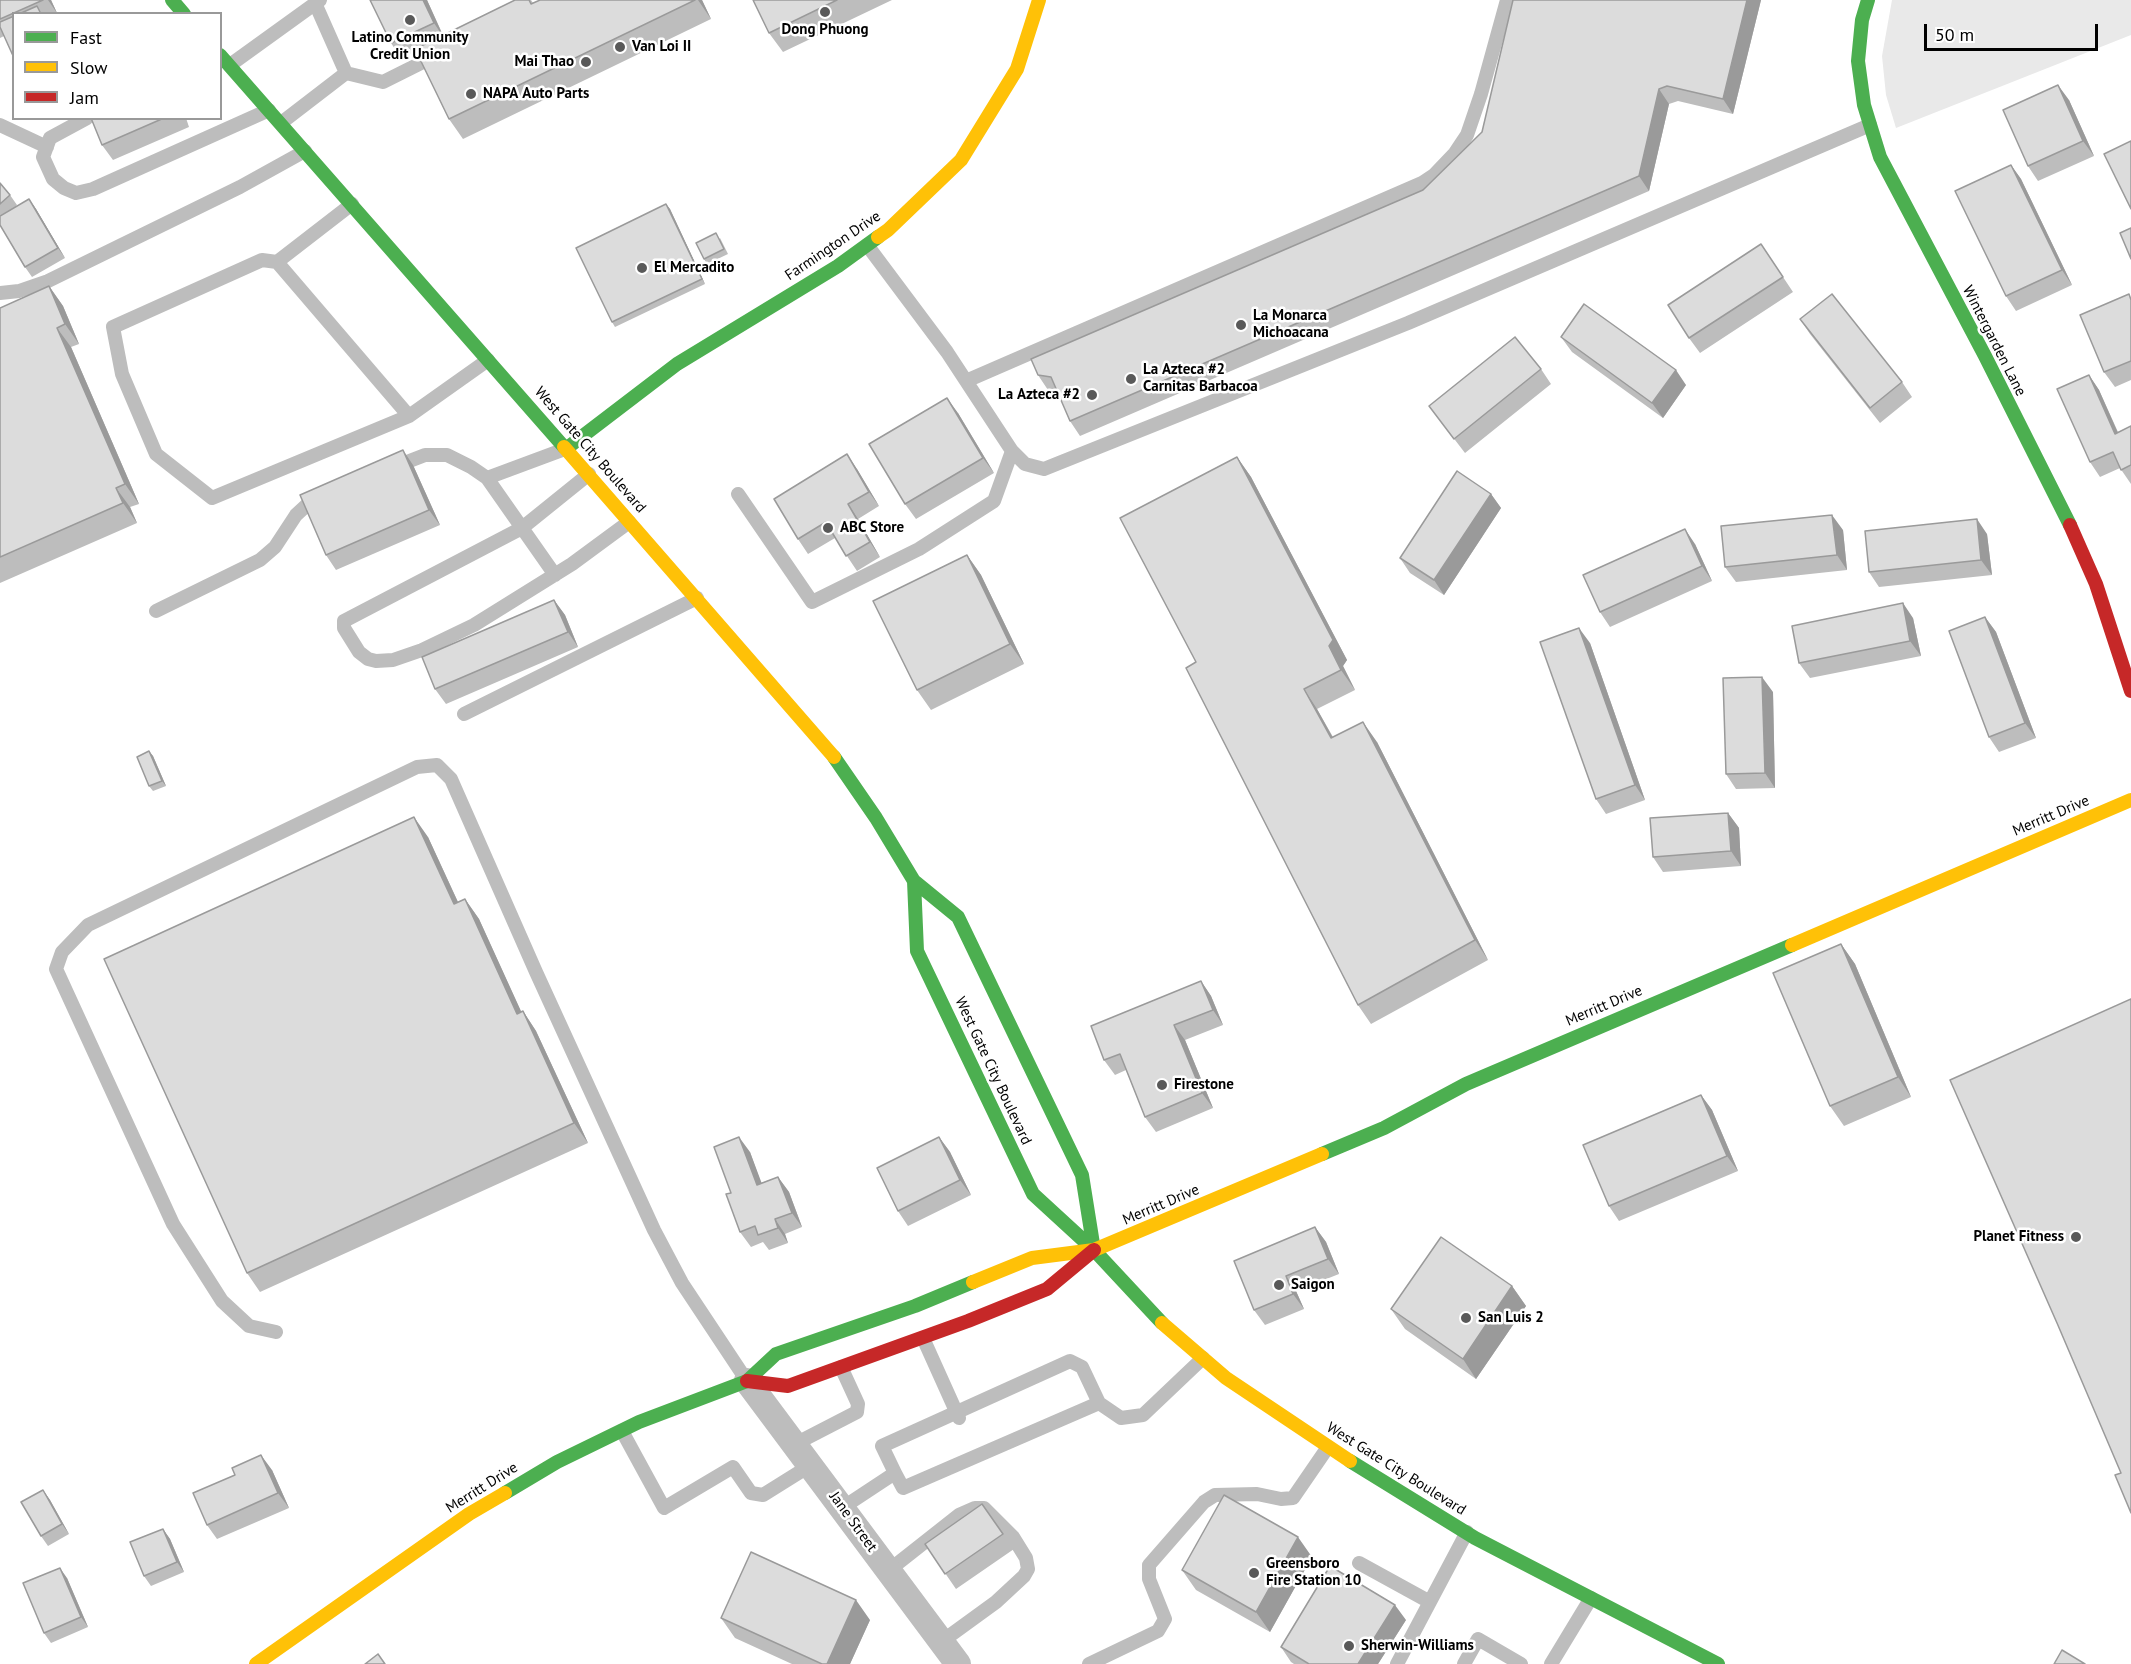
<!DOCTYPE html>
<html>
<head>
<meta charset="utf-8">
<style>
  body { margin:0 }
  #map { position:relative; width:2131px; height:1664px; overflow:hidden; background:#fff; font-family:"PT Sans",sans-serif }
  canvas { display:block }
  .legend { position:absolute; left:12px; top:12px; width:210px; height:108px; box-sizing:border-box; background:#fff; border:2px solid #999; margin:0; padding:8px 10px; list-style:none; font-size:18px; color:#000 }
  .legend li { display:flex; align-items:center; gap:12px; height:30px }
  .legend b { width:30px; border:2px solid #999 }
  .scale { position:absolute; left:1924px; top:24px; width:174px; height:27px; box-sizing:border-box; border:3px solid #000; border-top:0; padding-left:8px; font-size:18px; line-height:21px; white-space:nowrap; color:#000; -webkit-text-stroke:4px #fff; paint-order:stroke }
</style>
</head>
<body>
<div id="map">
<canvas width="2131" height="1664"></canvas>
<ul class="legend">
<li><b style="height:8px;background:#4caf50"></b>Fast</li>
<li><b style="height:8px;background:#ffc107"></b>Slow</li>
<li><b style="height:8px;background:#c62828"></b>Jam</li>
</ul>
<div class="scale">50 m</div>
</div>
<script>
const g = document.querySelector('canvas').getContext('2d');
g.lineJoin = 'round';
function fillPath(path, color) { g.fillStyle = color; g.fill(path, 'evenodd'); }
const toPath = rows => new Path2D(rows.map(r => 'M' + r).join(''));
function stroke(path, color, width, dash) { g.strokeStyle = color; g.lineWidth = width; g.lineCap = dash ? 'butt' : 'round'; g.setLineDash(dash || []); g.stroke(path); }
function write(font, color, halo, rows, align = 'center') {
  g.font = font + ' "PT Sans",sans-serif'; g.lineWidth = 5; g.setLineDash([]); g.textBaseline = 'middle'; g.strokeStyle = halo; g.fillStyle = color; for (const [text, x, y, turn = 0] of rows) {
    g.save(); g.translate(x, y); g.rotate((+turn || 0) * Math.PI / 180); g.textAlign = isNaN(turn) ? turn : align; if (halo) g.strokeText(text, 0, 0); g.fillText(text, 0, 0); g.restore();
  }
}
const green = toPath([
  [1892,0,2131,0,2131,35,1896,128,1886,95,1882,56]
]);
const lane = toPath([
  [315,3,346,73],
  [230,65,320,0],
  [87,118,50,138,43,157,53,179,64,188,76,193,93,189,269,110],
  [281,123,346,73,383,82,437,55],
  [0,125,47,147],
  [352,204,277,262,262,260,113,327,122,374,156,454,212,498,409,416,488,360],
  [867,245,947,352,1012,451,1025,464,1044,469,1408,323,1870,125],
  [277,262,409,416],
  [0,293,19,291,48,281,240,187,305,151],
  [966,381,1422,183,1434,175,1455,153,1467,135,1481,94,1507,0],
  [394,467,425,455,447,455,471,467,487,478,565,449],
  [589,474,522,528,344,621,344,628,359,652,368,659,376,661,393,660,422,650,474,625,572,564,629,522],
  [487,478,555,575],
  [738,494,812,602,919,549,994,501,1012,451],
  [156,611,260,560,275,547,296,515,309,503,321,497],
  [464,714,697,598],
  [276,1332,249,1326,222,1301,173,1224,56,969,62,952,88,925,417,767,437,765,451,779,536,972,654,1230,682,1283,747,1381],
  [923,1338,959,1418],
  [1099,1403,1121,1418,1143,1415,1203,1358],
  [622,1431,664,1508,733,1467,751,1493,763,1495,811,1465],
  [795,1444,857,1412,858,1404,841,1367],
  [842,1508,895,1473,903,1488,1099,1403,1082,1367,1070,1361,882,1446,895,1473],
  [1359,1563,1430,1602],
  [888,1571,959,1515,975,1508,984,1508,1013,1537,1026,1558,1028,1569,1024,1576,996,1602,941,1642],
  [1089,1664,1158,1631,1165,1619,1149,1579,1149,1565,1204,1502,1215,1495,1257,1494,1281,1499,1293,1498,1328,1447],
  [1397,1664,1467,1532],
  [1464,1664,1478,1639,1521,1664],
  [1551,1664,1591,1598]
]);
const street = toPath([
  [747,1381,958,1664]
]);
const fast = toPath([
  [172,0,184,14],
  [1868,0,1862,20,1858,61,1864,105,1880,157,1985,356,2070,525],
  [220,55,564,447],
  [567,448,677,364,838,266,878,237],
  [834,757,876,818,914,881,958,917,1082,1175,1094,1250],
  [914,881,917,951,1033,1194,1094,1250,1162,1323],
  [1322,1154,1384,1128,1466,1084,1792,945],
  [1350,1461,1475,1538,1718,1664],
  [505,1493,557,1462,639,1422,747,1381,776,1354,915,1306,973,1282]
]);
const slow = toPath([
  [878,237,888,230,961,160,1017,69,1039,0],
  [564,447,834,757],
  [1792,945,2131,800],
  [973,1282,1032,1258,1094,1250,1322,1154],
  [1162,1323,1226,1378,1350,1461],
  [256,1664,469,1514,505,1493]
]);
const jam = toPath([
  [2070,525,2096,584,2131,691],
  [747,1381,788,1386,968,1321,1047,1289,1094,1250]
]);
const wall = toPath([
  [0,0,51,0,57,13,14,14,14,58,4,36,0,38],
  [370,0,427,0,443,35,515,0,531,0,533,3,540,0,702,0,711,19,463,139,449,119,416,51,401,58,391,43],
  [753,0,892,0,783,52,769,33],
  [1513,0,1761,0,1733,114,1678,101,1669,104,1649,191,1080,436,1070,421,1057,391,1048,390,1038,375,1423,190,1482,132],
  [2069,100,2094,156,2038,181,2028,166],
  [91,118,186,118,189,127,113,160,102,145],
  [2011,165,2021,179,2072,285,2016,311,2006,296],
  [0,183,10,195,17,205,14,208,29,199,36,209,65,258,32,277,25,267,0,225],
  [666,204,670,209,705,284,615,327,612,322],
  [720,238,728,254,707,264,704,259],
  [1761,244,1793,292,1700,353,1689,338],
  [49,286,63,306,79,344,71,347,139,504,130,507,137,523,0,583,0,308],
  [2129,294,2131,298,2131,380,2115,387,2104,372],
  [1800,319,1902,382,1912,397,1880,423,1810,334],
  [1561,337,1686,385,1663,418,1572,352],
  [1541,369,1551,384,1465,453,1429,406],
  [2089,375,2099,390,2118,432,2131,426,2131,484,2120,468,2100,477,2090,462],
  [958,413,994,473,916,519,905,504],
  [1237,457,1251,477,1347,660,1343,666,1355,690,1317,709,1333,737,1377,742,1488,960,1371,1024,1358,1005,1196,662],
  [413,465,440,525,336,570,326,555],
  [857,469,879,506,858,519,880,557,857,571,835,538,808,554,798,539],
  [1491,494,1501,508,1444,595,1410,573,1400,558],
  [1843,530,1847,570,1736,582,1725,567],
  [1987,534,1992,575,1879,587,1869,572],
  [1695,544,1712,581,1610,627,1600,612],
  [967,555,981,575,1024,664,931,710,917,690],
  [554,600,565,615,578,647,446,704,435,689],
  [1985,617,1996,632,2036,738,1999,752,1989,737],
  [1913,618,1921,656,1810,678,1799,663],
  [1590,643,1645,800,1606,814,1596,799],
  [1773,692,1775,788,1736,789,1726,774],
  [149,751,153,756,166,786,153,791,149,786],
  [1728,813,1739,828,1741,866,1663,872,1653,857],
  [428,837,458,902,465,899,479,919,521,1012,523,1011,536,1031,588,1143,260,1292,247,1273],
  [1841,944,1855,964,1911,1097,1844,1126,1830,1106],
  [1201,981,1211,996,1223,1025,1185,1040,1213,1108,1156,1132,1145,1117,1126,1070,1115,1075,1104,1060],
  [1701,1095,1712,1110,1738,1171,1619,1221,1609,1206],
  [939,1137,950,1152,971,1195,908,1226,898,1211],
  [750,1152,761,1183,778,1177,789,1192,802,1227,785,1234,788,1243,769,1250,763,1242,751,1247,740,1232,731,1193],
  [1315,1227,1326,1242,1339,1274,1296,1291,1304,1309,1265,1325,1254,1310],
  [1512,1286,1526,1306,1476,1379,1405,1329,1391,1309],
  [272,1470,289,1508,217,1539,207,1525],
  [43,1490,50,1500,69,1534,48,1546,41,1536],
  [982,1504,1014,1549,956,1589,925,1544],
  [163,1529,170,1539,184,1572,151,1586,144,1576],
  [1312,1557,1270,1632,1196,1590,1182,1570],
  [67,1578,88,1627,51,1643,44,1633],
  [721,1618,870,1620,850,1664,792,1664,735,1638],
  [1406,1620,1378,1664,1294,1664,1291,1662,1281,1647]
]);
const shadedWall = toPath([
  [48,0,51,0,57,13],
  [423,0,427,0,444,38,434,23],
  [698,0,702,0,711,19],
  [1747,0,1761,0,1733,114,1723,99],
  [2058,85,2069,100,2094,156,2083,141],
  [1659,89,1669,104,1649,191,1639,176],
  [2011,165,2021,179,2072,285,2062,270],
  [29,199,36,209,65,258,58,248],
  [666,204,670,209,705,284,702,279],
  [49,286,63,306,79,344,65,324],
  [57,328,71,347,139,504,125,484],
  [1676,370,1686,385,1663,418,1652,403],
  [2089,375,2099,390,2125,449,2115,434],
  [947,398,958,413,994,473,983,458],
  [403,450,413,465,440,525,429,510],
  [847,454,857,469,879,506,869,492],
  [1237,457,1251,477,1347,660,1343,666,1355,690,1341,670],
  [116,488,130,507,137,523,123,503],
  [1491,494,1501,508,1444,595,1434,580],
  [848,504,858,519,880,557,870,542],
  [1832,515,1843,530,1847,570,1837,555],
  [1977,519,1987,534,1992,575,1981,560],
  [1685,529,1695,544,1712,581,1702,566],
  [967,555,981,575,1024,664,1010,644],
  [554,600,565,615,578,647,568,632],
  [1903,603,1913,618,1921,656,1910,641],
  [1985,617,1996,632,2036,738,2025,723],
  [1579,628,1590,643,1645,800,1635,785],
  [1762,677,1773,692,1775,788,1765,773],
  [1304,689,1317,709,1344,758,1331,738],
  [1363,722,1377,742,1488,960,1475,940],
  [149,751,153,756,166,786,162,781],
  [1728,813,1739,828,1741,866,1731,851],
  [414,817,428,837,468,924,454,904],
  [465,899,479,919,531,1033,517,1014],
  [1841,944,1855,964,1911,1097,1898,1077],
  [1201,981,1211,996,1223,1025,1213,1010],
  [523,1011,536,1031,588,1143,574,1123],
  [1174,1025,1185,1040,1213,1108,1202,1093],
  [1701,1095,1712,1110,1738,1171,1727,1156],
  [739,1137,750,1152,768,1200,757,1185],
  [939,1137,950,1152,971,1195,960,1180],
  [778,1177,789,1192,802,1227,792,1213],
  [775,1219,785,1234,788,1243,778,1228],
  [1315,1227,1326,1242,1339,1274,1328,1259],
  [1286,1276,1296,1291,1304,1309,1293,1294],
  [1512,1286,1526,1306,1476,1379,1463,1359],
  [261,1455,272,1470,289,1508,278,1493],
  [43,1490,50,1500,69,1534,62,1524],
  [163,1529,170,1539,184,1572,177,1562],
  [1298,1537,1312,1557,1270,1632,1256,1612],
  [60,1568,67,1578,88,1627,81,1617],
  [856,1600,870,1620,850,1664,827,1664],
  [1395,1605,1406,1620,1378,1664,1358,1664]
]);
const building = toPath([
  [0,0,43,0,0,19,0,0],
  [370,0,423,0,434,23,391,43,370,0],
  [515,0,529,0,531,4,540,0,695,0,449,119,415,49,515,0],
  [753,0,837,0,769,33,753,0],
  [1513,0,1747,0,1723,99,1667,86,1659,89,1639,176,1070,421,1051,377,1038,375,1031,359,1423,190,1482,132,1513,0],
  [37,6,41,14,19,14,37,6],
  [14,16,14,58,0,27,0,22,14,16],
  [2058,85,2083,141,2028,166,2003,110,2058,85],
  [91,118,164,118,102,145,91,118],
  [2131,141,2131,209,2104,154,2131,141],
  [2011,165,2062,270,2006,296,1955,191,2011,165],
  [0,183,10,195,0,204,0,183],
  [29,199,58,248,25,267,0,225,0,216,29,199],
  [666,204,702,279,612,322,576,248,666,204],
  [2131,228,2131,259,2120,233,2131,228],
  [716,233,724,249,704,259,696,243,716,233],
  [1761,244,1783,277,1689,338,1668,305,1761,244],
  [49,286,65,324,57,328,125,484,116,488,123,503,0,557,0,308,49,286],
  [1832,294,1902,382,1870,408,1800,319,1832,294],
  [2129,294,2131,300,2131,361,2104,372,2080,315,2129,294],
  [1584,304,1676,370,1652,403,1561,337,1584,304],
  [1515,337,1541,369,1454,439,1429,406,1515,337],
  [2089,375,2115,434,2131,426,2131,465,2121,470,2113,452,2090,462,2057,389,2089,375],
  [947,398,983,458,905,504,869,444,947,398],
  [403,450,429,510,326,555,300,495,403,450],
  [847,454,869,492,848,504,870,542,846,556,826,522,798,539,774,499,847,454],
  [1237,457,1333,640,1329,646,1341,670,1304,689,1331,738,1363,722,1475,940,1358,1005,1186,668,1196,662,1120,518,1237,457],
  [1457,471,1491,494,1434,580,1400,558,1457,471],
  [1832,515,1837,555,1725,567,1721,526,1832,515],
  [1977,519,1981,560,1869,572,1865,531,1977,519],
  [1685,529,1702,566,1600,612,1583,575,1685,529],
  [967,555,1010,644,917,690,873,601,967,555],
  [554,600,568,632,435,689,422,657,554,600],
  [1903,603,1910,641,1799,663,1792,626,1903,603],
  [1985,617,2025,723,1989,737,1949,631,1985,617],
  [1579,628,1635,785,1596,799,1540,642,1579,628],
  [1762,677,1765,773,1726,774,1723,678,1762,677],
  [149,751,162,781,149,786,137,757,149,751],
  [1728,813,1731,851,1653,857,1650,818,1728,813],
  [414,817,454,904,465,899,517,1014,523,1011,574,1123,247,1273,104,959,414,817],
  [1841,944,1898,1077,1830,1106,1773,973,1841,944],
  [1201,981,1213,1010,1174,1025,1202,1093,1145,1117,1120,1054,1104,1060,1091,1026,1201,981],
  [2131,999,2131,1513,2115,1475,2121,1473,2057,1323,1950,1080,2131,999],
  [1701,1095,1727,1156,1609,1206,1583,1145,1701,1095],
  [739,1137,757,1185,778,1177,792,1213,775,1219,778,1228,758,1235,755,1226,740,1232,726,1194,731,1193,714,1147,739,1137],
  [939,1137,960,1180,898,1211,877,1168,939,1137],
  [1315,1227,1328,1259,1286,1276,1293,1294,1254,1310,1234,1261,1315,1227],
  [1441,1237,1512,1286,1463,1359,1391,1309,1441,1237],
  [261,1455,278,1493,207,1525,193,1493,235,1475,232,1468,261,1455],
  [43,1490,62,1524,41,1536,21,1502,43,1490],
  [1224,1495,1298,1537,1256,1612,1182,1570,1224,1495],
  [982,1504,1003,1534,945,1574,925,1544,982,1504],
  [163,1529,177,1562,144,1576,130,1542,163,1529],
  [751,1552,856,1600,827,1664,822,1664,721,1618,751,1552],
  [1330,1566,1395,1605,1358,1664,1309,1664,1281,1647,1330,1566],
  [60,1568,81,1617,44,1633,23,1583,60,1568],
  [2062,1650,2085,1664,2054,1664,2062,1650],
  [378,1654,385,1664,365,1664,378,1654]
]);
const markers = [
  [825,12,6,"#595959"],
  [410,20,6,"#595959"],
  [620,47,6,"#595959"],
  [586,62,6,"#595959"],
  [471,94,6,"#595959"],
  [642,268,6,"#595959"],
  [1241,325,6,"#595959"],
  [1131,379,6,"#595959"],
  [1092,395,6,"#595959"],
  [828,528,6,"#595959"],
  [1162,1085,6,"#595959"],
  [2076,1237,6,"#595959"],
  [1279,1285,6,"#595959"],
  [1466,1318,6,"#595959"],
  [1254,1573,6,"#595959"],
  [1349,1646,6,"#595959"]
];
const poiNames = [
  ["Dong Phuong",825,30,"center"],
  ["Latino Community",410,38,"center"],
  ["Credit Union",410,55,"center"],
  ["Van Loi II",632,47],
  ["Mai Thao",574,62,"right"],
  ["NAPA Auto Parts",483,94],
  ["El Mercadito",654,268],
  ["La Monarca",1253,316],
  ["Michoacana",1253,333],
  ["La Azteca #2",1143,370],
  ["Carnitas Barbacoa",1143,387],
  ["La Azteca #2",1080,395,"right"],
  ["ABC Store",840,528],
  ["Firestone",1174,1085],
  ["Planet Fitness",2064,1237,"right"],
  ["Saigon",1291,1285],
  ["San Luis 2",1478,1318],
  ["Greensboro",1266,1564],
  ["Fire Station 10",1266,1581],
  ["Sherwin-Williams",1361,1646]
];
const streetNames = [
  ["Farmington Drive",833,246,-34],
  ["Wintergarden Lane",1994,341,63],
  ["West Gate City Boulevard",590,450,49],
  ["Merritt Drive",2051,816,-23],
  ["Merritt Drive",1604,1006,-23],
  ["West Gate City Boulevard",993,1071,65],
  ["Merritt Drive",1161,1205,-23],
  ["West Gate City Boulevard",1396,1469,32],
  ["Merritt Drive",482,1488,-32],
  ["Jane Street",853,1522,54]
];
fillPath(green, '#e9e9e9');
stroke(lane, '#bdbdbd', 14);
stroke(street, '#bdbdbd', 26);
stroke(fast, '#4caf50', 14);
stroke(slow, '#ffc107', 14);
stroke(jam, '#c62828', 14);
fillPath(wall, '#bdbdbd');
fillPath(shadedWall, '#9a9a9a');
fillPath(building, '#dcdcdc');
stroke(building, '#9a9a9a', 1.5);
for (const [x, y, r, color] of markers) { const dot = new Path2D(); dot.arc(x, y, r, 0, 2 * Math.PI); g.fillStyle = color; g.fill(dot); stroke(dot, '#fff', 2); }
write('bold 15px', '#000', '#fff', poiNames, 'left');
write('15px', '#000', '#fff', streetNames);
</script>
</body>
</html>
